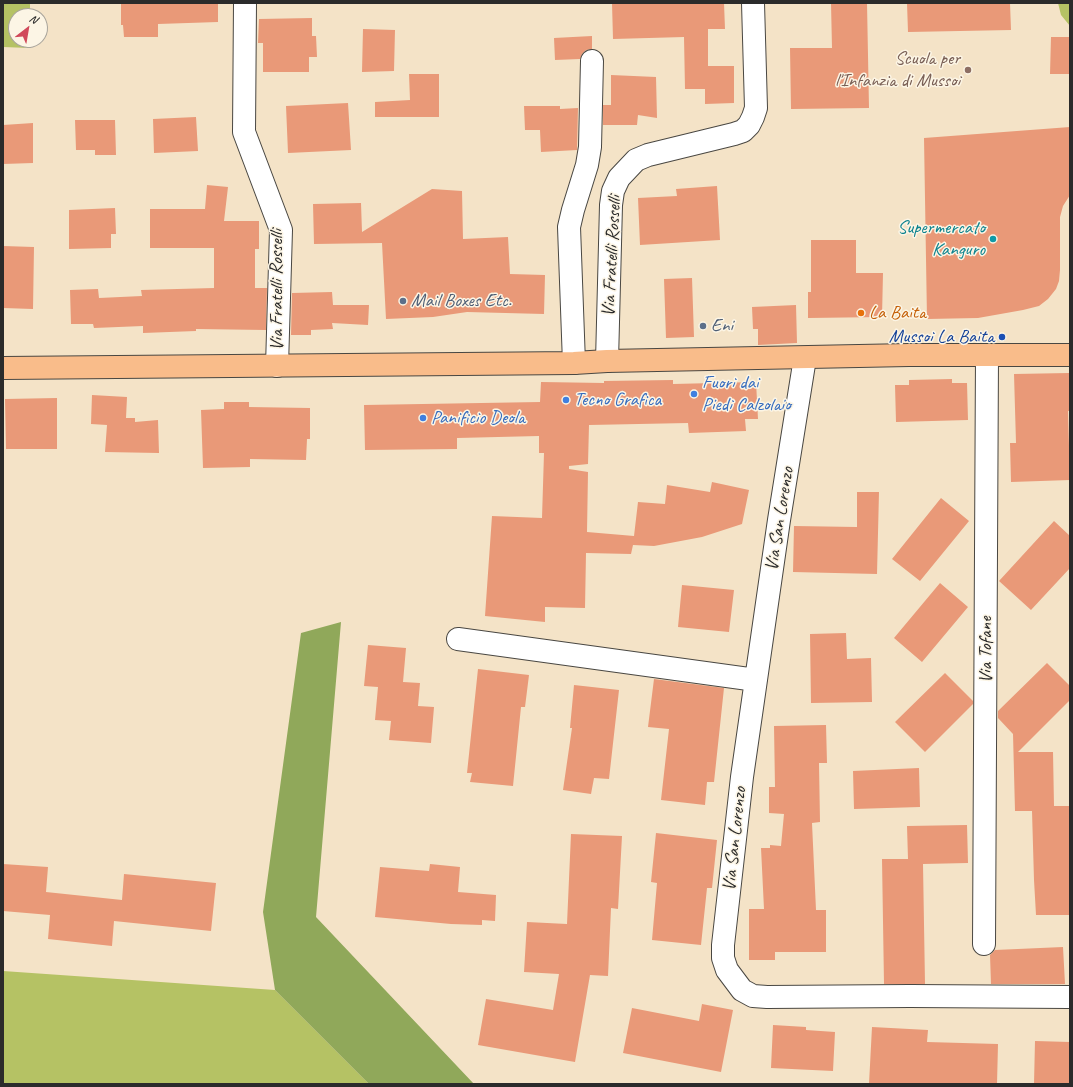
<!DOCTYPE html>
<html>
<head>
<meta charset="utf-8">
<style>
  body { margin:0 }
  #map { position:relative; width:1073px; height:1087px; overflow:hidden; background:#f4e3c7; font-family:Caveat,sans-serif }
  canvas { display:block }
  .frame { position:absolute; inset:0; border:4px solid #2b2b2b; pointer-events:none }
  .north { position:absolute; left:8px; top:8px; width:40px; height:40px; box-sizing:border-box; background:#fcf5e5; border:1px solid #a8a49b; border-radius:50%; rotate:31deg; font-size:11px; font-weight:700; line-height:16px; text-align:center; color:#2b2b2b }
  .north::after { content:''; display:block; margin:auto; width:14px; height:18px; background:#d1495b; clip-path:polygon(50% 0,100% 100%,50% 72%,0 100%) }
</style>
</head>
<body>
<div id="map">
<canvas width="1073" height="1087"></canvas>
<div class="frame"></div>
<div class="north">N</div>
</div>
<script>
const g = document.querySelector('canvas').getContext('2d');
g.lineJoin = 'round';
function fillPath(path, color) { g.fillStyle = color; g.fill(path, 'evenodd'); }
const toPath = rows => new Path2D(rows.map(r => 'M' + r).join(''));
function stroke(path, color, width, dash) { g.strokeStyle = color; g.lineWidth = width; g.lineCap = dash ? 'butt' : 'round'; g.setLineDash(dash || []); g.stroke(path); }
function write(font, color, halo, rows, align = 'center') {
  g.font = font + ' Caveat,sans-serif'; g.lineWidth = 3; g.setLineDash([]); g.textBaseline = 'middle'; g.strokeStyle = halo; g.fillStyle = color; for (const [text, x, y, turn = 0] of rows) {
    g.save(); g.translate(x, y); g.rotate((+turn || 0) * Math.PI / 180); g.textAlign = isNaN(turn) ? turn : align; if (halo) g.strokeText(text, 0, 0); g.fillText(text, 0, 0); g.restore();
  }
}
const green = toPath([
  [3,3,30,3,30,16,16,16,16,40,29,40,29,48,3,47],
  [1058,3,1069,3,1070,6,1070,26,1061,15],
  [3,971,275,990,369,1084,3,1084]
]);
const forest = toPath([
  [341,622,316,917,474,1084,369,1084,275,990,263,912,301,633]
]);
const building = toPath([
  [121,3,218,3,218,22,158,24,158,37,124,37,123,25,121,25],
  [612,3,724,3,725,29,708,29,708,66,734,66,734,103,705,104,705,89,685,89,684,37,613,39],
  [831,3,867,3,869,108,791,109,790,48,832,48],
  [907,3,1010,3,1011,30,908,32],
  [312,18,312,36,316,36,317,57,309,57,309,72,263,72,263,43,258,43,259,19],
  [363,29,395,30,394,71,362,72],
  [592,36,592,49,586,50,582,54,580,59,555,60,554,38],
  [1051,37,1070,37,1070,74,1050,74],
  [409,74,439,74,439,117,375,117,375,102,410,100],
  [611,75,656,77,657,118,638,115,637,125,603,125,603,105,611,105],
  [348,103,351,150,288,153,286,106],
  [524,106,560,106,560,109,578,108,577,150,541,152,540,130,525,130],
  [196,117,198,151,154,153,153,119],
  [75,120,115,120,116,155,95,155,95,150,76,150],
  [33,123,33,163,3,164,3,125],
  [1070,127,1070,195,1063,206,1060,217,1060,270,1059,281,1056,289,1048,299,1039,306,1023,310,978,318,927,319,924,138],
  [207,185,228,187,224,221,259,221,259,249,255,249,255,288,267,288,266,330,196,329,196,331,143,333,143,326,94,328,93,324,71,324,70,290,98,289,99,298,142,296,141,290,214,288,214,248,150,248,150,209,205,209],
  [717,186,720,240,640,245,638,198,677,196,676,189],
  [432,189,462,191,463,239,508,237,510,274,545,275,544,314,467,312,433,317,386,319,382,243,314,244,313,204,361,203,362,232],
  [115,208,116,234,111,234,111,248,69,249,69,210],
  [811,240,856,240,856,273,883,273,882,317,808,318,808,292,811,292],
  [3,246,34,247,33,309,3,308],
  [692,278,694,337,666,338,664,279],
  [332,292,333,305,369,305,368,325,332,323,333,329,311,330,311,335,291,335,292,293],
  [796,305,797,343,758,345,758,329,753,329,752,307],
  [1069,373,1070,411,1068,411,1070,480,1011,482,1010,443,1016,443,1014,374],
  [952,379,952,383,967,383,968,420,896,422,895,385,909,385,909,380],
  [673,380,673,384,756,382,758,419,745,419,746,431,689,433,688,423,589,425,588,464,569,466,569,469,588,472,587,532,634,536,638,502,665,504,667,485,710,492,712,482,749,490,742,524,702,537,654,546,633,545,631,554,586,553,585,608,545,607,545,622,485,616,492,516,542,518,544,453,539,453,539,436,457,438,457,449,365,450,364,405,540,402,541,382,604,383,604,381],
  [92,395,127,397,126,418,135,418,135,422,158,420,159,453,105,452,107,425,91,424],
  [57,398,57,449,6,449,5,399],
  [224,402,249,402,249,407,310,408,310,439,307,439,306,460,250,459,250,467,203,468,201,410,224,409],
  [857,492,879,492,877,574,793,572,794,526,857,527],
  [941,498,969,521,920,581,892,559],
  [1054,521,1070,536,1070,568,1031,610,999,581],
  [940,583,968,607,922,662,894,638],
  [682,585,734,590,729,632,678,627],
  [846,633,847,659,871,658,872,702,811,703,810,634],
  [368,645,406,648,403,682,420,683,418,706,434,707,431,743,389,740,391,721,375,720,378,687,364,686],
  [1047,663,1070,686,1070,700,1018,752,1053,752,1054,806,1070,806,1070,915,1036,915,1034,880,1032,811,1015,811,1013,734,998,718,998,711],
  [478,669,529,675,525,707,521,707,513,786,470,782,472,773,467,773],
  [945,673,973,701,973,704,925,752,895,722],
  [654,679,724,688,714,782,707,782,705,805,661,800,669,729,648,727],
  [574,685,619,690,609,779,594,778,591,794,563,790,572,728,570,728],
  [826,725,827,763,819,763,820,822,812,823,816,910,826,910,826,952,775,952,775,960,749,960,749,909,764,909,761,848,770,848,770,845,781,846,784,814,769,813,769,787,775,787,774,726],
  [919,768,920,807,854,809,853,771],
  [967,825,968,863,923,864,925,984,884,984,882,859,908,859,907,826],
  [656,833,717,840,712,888,707,888,701,945,652,940,657,883,651,882],
  [571,834,622,836,618,909,611,908,608,976,590,975,575,1062,478,1045,486,999,553,1010,559,974,524,972,527,922,567,924],
  [3,864,48,867,46,892,122,900,124,874,216,883,211,931,114,921,112,946,48,939,50,915,3,911],
  [430,864,460,867,458,892,496,895,495,921,482,920,482,925,451,924,375,917,380,867,429,871],
  [1063,947,1065,984,991,984,990,955,995,950],
  [702,1004,733,1010,721,1072,623,1053,632,1008,699,1021],
  [773,1025,806,1027,806,1030,835,1032,833,1071,771,1068],
  [872,1027,928,1030,927,1042,998,1044,997,1084,869,1084],
  [1035,1041,1070,1042,1070,1084,1034,1084]
]);
const minor = toPath([
  [245,3,244,132,281,230,277,366],
  [805,358,779,520,742,777,723,945,723,958,727,970,742,990,753,996,767,997,910,996,1070,997],
  [607,361,611,205,613,191,619,178,636,160,648,155,734,134,743,131,749,125,753,117,756,108,753,3],
  [574,363,569,227,573,210,587,165,590,147,592,61],
  [458,639,756,680],
  [984,944,987,356]
]);
const major = toPath([
  [3,368,574,363,607,361,909,355,1070,355]
]);
const markers = [
  [968,70,4,"#8d6e63"],
  [993,239,4,"#0f9aa8"],
  [403,301,4,"#5c6f8a"],
  [861,313,4,"#e8710a"],
  [703,326,4,"#5c6f8a"],
  [1002,337,4,"#1a4fb4"],
  [694,394,4,"#3f7fe0"],
  [566,400,4,"#3f7fe0"],
  [423,418,4,"#3f7fe0"]
];
const educationNames = [
  ["Scuola per",960,59],
  ["l'Infanzia di Mussoi",960,81]
];
const cultureNames = [
  ["Supermercato",985,228],
  ["Kanguro",985,250]
];
const streetNames = [
  ["Via Fratelli Rosselli",612,256,-87],
  ["Via Fratelli Rosselli",277,290,-90],
  ["Via San Lorenzo",780,519,-81],
  ["Via Tofane",986,650,-90],
  ["Via San Lorenzo",735,839,-84]
];
const serviceNames = [
  ["Mail Boxes Etc.",411,301],
  ["Eni",711,326]
];
const foodNames = [
  ["La Baita",869,313]
];
const transitNames = [
  ["Mussoi La Baita",994,337]
];
const shopNames = [
  ["Fuori dai",702,383],
  ["Piedi Calzolaio",702,405],
  ["Tecno Grafica",574,400],
  ["Panificio Deola",431,418]
];
fillPath(green, '#b5c264');
fillPath(forest, '#90a85a');
fillPath(building, '#e99978');
stroke(minor, '#494742', 24);
stroke(major, '#494742', 24);
stroke(minor, '#fff', 22);
stroke(major, '#f9bc8a', 22);
for (const [x, y, r, color] of markers) { const dot = new Path2D(); dot.arc(x, y, r, 0, 2 * Math.PI); g.fillStyle = color; g.fill(dot); stroke(dot, '#fcf5e5', 1.5); }
write('19px', '#785e54', '#fcf5e5', educationNames, 'right');
write('19px', '#0d838f', '#fcf5e5', cultureNames, 'right');
write('19px', '#2b2b2b', '#fcf5e5', streetNames);
write('19px', '#4e5e75', '#fcf5e5', serviceNames, 'left');
write('19px', '#c56008', '#fcf5e5', foodNames, 'left');
write('19px', '#164399', '#fcf5e5', transitNames, 'right');
write('19px', '#366cbe', '#fcf5e5', shopNames, 'left');
</script>
</body>
</html>
